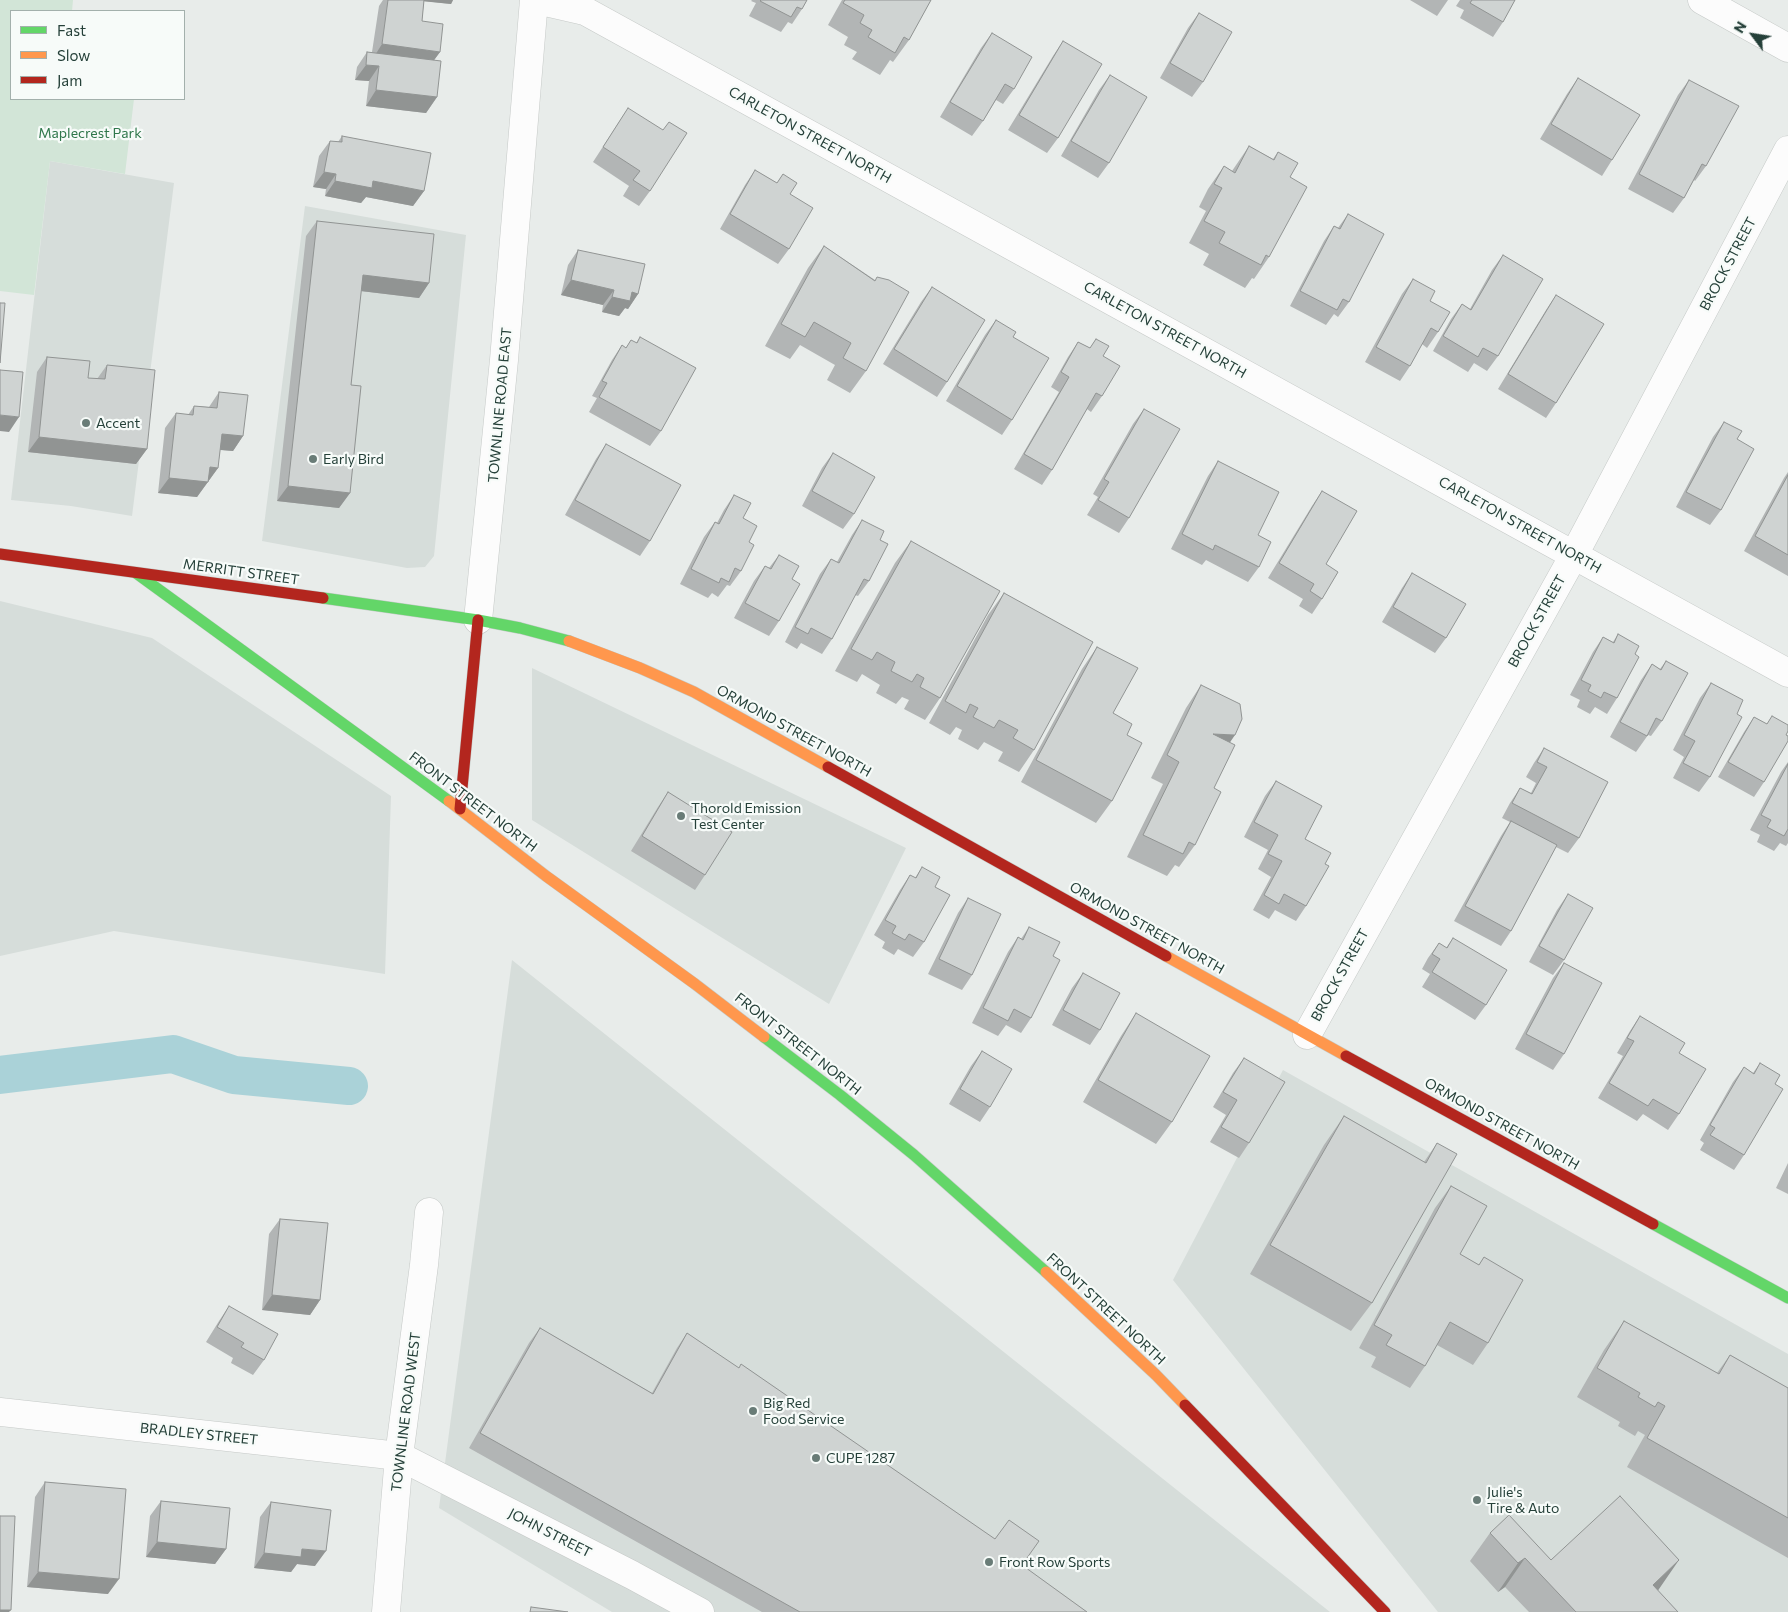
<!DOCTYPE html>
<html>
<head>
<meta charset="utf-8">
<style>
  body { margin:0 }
  #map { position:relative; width:1788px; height:1612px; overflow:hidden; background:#e8ecea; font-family:Commissioner,sans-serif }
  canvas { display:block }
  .legend { position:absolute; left:10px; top:10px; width:175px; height:90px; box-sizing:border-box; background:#f7fbf9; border:1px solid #a3b0ac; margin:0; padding:6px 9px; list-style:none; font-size:15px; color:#254039 }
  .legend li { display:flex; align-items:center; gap:10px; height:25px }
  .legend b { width:25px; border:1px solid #a3b0ac }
  .north { position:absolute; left:1728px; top:10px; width:50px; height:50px; -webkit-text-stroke:4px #f7fbf9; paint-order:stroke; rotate:301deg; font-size:14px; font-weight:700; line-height:20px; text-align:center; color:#254039 }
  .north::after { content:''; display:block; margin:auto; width:18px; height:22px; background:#254039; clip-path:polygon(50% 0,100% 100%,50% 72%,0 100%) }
</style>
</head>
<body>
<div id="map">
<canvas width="1788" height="1612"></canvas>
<ul class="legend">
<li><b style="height:6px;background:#63d668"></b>Fast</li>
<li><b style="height:6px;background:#ff974d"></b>Slow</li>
<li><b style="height:6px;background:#b3261e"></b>Jam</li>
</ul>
<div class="north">N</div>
</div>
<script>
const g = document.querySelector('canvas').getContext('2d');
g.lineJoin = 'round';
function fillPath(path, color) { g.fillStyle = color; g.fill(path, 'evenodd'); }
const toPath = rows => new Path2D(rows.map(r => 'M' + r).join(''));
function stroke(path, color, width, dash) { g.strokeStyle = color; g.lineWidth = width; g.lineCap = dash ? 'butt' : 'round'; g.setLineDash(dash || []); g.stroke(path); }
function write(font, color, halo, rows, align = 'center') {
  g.font = font + ' Commissioner,sans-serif'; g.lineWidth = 4.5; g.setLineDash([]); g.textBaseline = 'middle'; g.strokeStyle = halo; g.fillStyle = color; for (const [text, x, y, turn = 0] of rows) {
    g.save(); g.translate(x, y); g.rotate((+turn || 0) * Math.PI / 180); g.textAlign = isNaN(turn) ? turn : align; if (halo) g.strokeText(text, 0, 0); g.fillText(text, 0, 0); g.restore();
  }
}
const built = toPath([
  [50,161,174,183,132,516,71,506,11,500],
  [305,206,466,235,434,556,425,567,407,568,262,541],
  [0,601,152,638,391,796,385,974,114,931,0,956],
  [532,668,906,848,829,1004,532,820],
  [512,960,1330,1612,612,1612,439,1508],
  [1283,1070,1788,1354,1788,1612,1438,1612,1173,1280]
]);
const green = toPath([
  [0,0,73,0,72,11,11,11,11,99,134,99,125,174,50,161,34,295,0,291]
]);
const canal = toPath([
  [0,1075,173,1054,234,1075,349,1086]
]);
const street = toPath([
  [537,0,585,11,1788,673],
  [1702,0,1788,48],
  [478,620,504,360,534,0],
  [1307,1035,1574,555,1788,150],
  [0,1412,399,1456,632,1575,700,1612],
  [386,1612,399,1456,424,1265,429,1212]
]);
const fast = toPath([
  [136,573,449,801],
  [323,598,478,620,520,628,569,641],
  [764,1037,840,1095,914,1155,1046,1272],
  [1653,1224,1788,1298]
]);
const slow = toPath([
  [569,641,640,668,694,692,828,767],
  [449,801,546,876,695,984,764,1037],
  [1166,956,1346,1056],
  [1046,1272,1156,1375,1185,1405]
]);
const jam = toPath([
  [0,554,323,598],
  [828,767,1166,956],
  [460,809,478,620],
  [1346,1056,1653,1224],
  [1185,1405,1385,1612]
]);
const wall = toPath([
  [383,0,453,0,451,4,424,1,422,21,440,52,434,60,437,97,426,113,366,106,369,81,355,80,357,67,367,52,372,52,379,6],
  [752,0,807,0,802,9,792,24,788,22,781,32,749,16,756,3,751,1],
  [842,0,931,0,909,40,893,62,890,60,880,75,852,59,857,52,844,45,848,37,828,25],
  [1410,0,1448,0,1437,16],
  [1460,0,1515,0,1503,22,1493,37,1460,18,1464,10,1456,6],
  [1199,13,1203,82,1192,97,1160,78,1188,28],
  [992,33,1014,89,1003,104,996,100,983,121,972,136,940,117,981,48],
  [1063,41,1058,138,1047,153,1008,130,1053,56],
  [1110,75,1109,163,1098,178,1061,156,1099,90],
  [1578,78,1612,160,1602,176,1540,139,1567,94],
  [1689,80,1706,166,1695,181,1694,180,1684,198,1673,213,1628,189,1678,95],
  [628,108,650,191,639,206,623,196,629,186,593,162],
  [342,136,424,191,413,206,366,197,361,203,325,196,326,189,313,187,319,156,330,141,338,142],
  [1249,146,1273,159,1278,152,1290,177,1269,257,1254,279,1252,278,1245,288,1203,265,1209,254,1189,243,1206,211,1199,207,1208,189,1224,166,1232,171],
  [755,170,777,183,783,174,790,194,789,249,778,264,720,229,745,185],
  [1348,214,1349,302,1338,317,1334,314,1326,325,1290,306,1324,241,1334,226,1338,228],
  [317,221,429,283,419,298,361,291,351,385,350,493,339,508,277,501,306,236],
  [824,246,875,280,866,371,850,393,827,380,835,365,800,345,790,359,765,346,808,268],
  [578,250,638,294,628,309,625,308,619,316,602,312,603,305,561,295,568,265],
  [1503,255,1498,356,1487,371,1474,363,1468,372,1433,351,1451,319,1462,304,1470,309,1492,270],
  [1413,279,1430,301,1438,332,1427,348,1422,344,1410,366,1400,381,1365,362,1402,294],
  [932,287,947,382,937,397,883,364,921,302],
  [1556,295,1556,403,1546,418,1498,389,1546,310],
  [996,320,1013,337,1012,420,1002,435,946,401,985,335],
  [640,337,661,431,650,446,589,412,597,398,592,396,612,360,622,345,626,348,631,340,636,343],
  [1096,339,1103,356,1102,396,1091,412,1087,409,1052,470,1042,485,1014,469,1059,392,1051,387,1068,357,1078,342,1090,348],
  [47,357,88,378,97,379,107,365,147,449,136,464,28,452,37,372],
  [219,392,243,436,233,451,220,450,218,468,197,497,158,493,165,428,176,413,188,415,194,406,209,407],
  [1144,409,1129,518,1119,533,1087,515,1098,497,1093,494,1133,424],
  [1724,422,1737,439,1721,510,1710,525,1676,507,1713,437],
  [606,444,650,541,640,556,565,515,596,459],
  [833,453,854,514,843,529,802,506,822,468],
  [1218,461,1258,535,1259,567,1248,582,1206,560,1202,565,1171,549,1208,476],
  [1788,472,1788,576,1744,551,1784,478],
  [1322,491,1326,564,1322,599,1312,614,1299,606,1303,599,1268,578,1312,506],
  [734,495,743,518,749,542,741,571,730,586,727,585,718,597,712,593,708,598,680,584,704,537,715,522,717,523,724,510],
  [862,520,880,540,869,581,858,596,855,595,832,639,822,654,801,643,797,649,785,642,820,574,831,559,837,562,852,535],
  [911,541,940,698,925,720,904,709,909,700,902,697,896,704,876,693,880,685,862,674,857,682,835,671,895,563],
  [779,555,792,579,779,621,769,636,734,618,754,581,765,566,769,568],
  [1412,573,1446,638,1435,653,1382,622,1402,588],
  [1004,593,1034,750,1019,772,998,761,1003,752,984,742,978,750,958,739,962,730,956,727,950,735,929,723,988,615],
  [1618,634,1635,654,1617,698,1607,714,1595,707,1590,714,1577,707,1580,700,1570,695,1593,652,1603,637,1613,642],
  [1097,647,1113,713,1127,735,1112,801,1096,823,1021,782,1082,669],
  [1666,661,1662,721,1651,736,1648,735,1636,752,1610,737,1641,680,1652,664,1660,669],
  [1711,683,1737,714,1710,777,1699,792,1673,778,1684,757,1673,750,1700,698],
  [1201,685,1229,743,1195,845,1179,867,1175,865,1167,876,1127,857,1163,784,1151,778,1186,708],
  [1772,716,1764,782,1754,797,1718,777,1744,732,1754,717,1767,724],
  [1544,748,1579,838,1568,853,1556,847,1511,931,1501,946,1454,921,1501,836,1510,822,1502,818,1510,803,1520,788,1531,793,1536,783,1526,777,1534,763],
  [1788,762,1788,843,1786,846,1780,843,1774,851,1757,842,1760,835,1750,830,1781,772],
  [1276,781,1305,839,1325,864,1306,906,1296,921,1275,910,1269,919,1253,910,1271,877,1258,869,1268,850,1244,837,1265,796],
  [668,792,705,875,695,890,631,851,658,807],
  [922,867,935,887,924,942,913,957,898,949,894,955,882,948,885,942,874,935,900,890,910,875,915,878],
  [1568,894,1564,960,1553,975,1529,962,1557,910],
  [968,898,972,975,962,990,928,974,958,913],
  [1029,927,1053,956,1031,1018,1021,1033,1006,1025,998,1036,972,1023,1008,952,1018,937,1021,939],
  [1453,938,1486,1005,1475,1020,1422,987,1430,974,1422,969,1428,958,1439,943,1446,948],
  [1564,963,1564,1054,1553,1070,1515,1049,1553,978],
  [1083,973,1100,1030,1090,1045,1052,1025,1072,988],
  [1136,1013,1172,1122,1156,1144,1083,1102,1121,1036],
  [1640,1016,1679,1053,1679,1114,1668,1130,1643,1114,1637,1121,1598,1098,1623,1056,1617,1053,1630,1031],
  [982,1051,990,1107,980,1122,949,1104,971,1066],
  [1244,1058,1249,1143,1239,1158,1210,1142,1226,1115,1213,1107,1233,1073],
  [1760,1063,1775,1084,1744,1155,1734,1170,1700,1150,1704,1143,1700,1140,1733,1082,1744,1067,1753,1073],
  [1344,1116,1424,1162,1437,1143,1372,1303,1351,1331,1250,1274,1324,1145],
  [1788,1163,1788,1194,1776,1188],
  [1451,1186,1460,1254,1479,1265,1484,1257,1488,1343,1473,1365,1437,1345,1425,1366,1410,1388,1371,1367,1376,1357,1359,1348,1435,1208],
  [280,1219,320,1300,310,1315,262,1310,269,1234],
  [229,1306,264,1360,253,1375,231,1363,233,1358,206,1342,219,1321],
  [1624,1321,1717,1373,1730,1355,1788,1388,1788,1558,1627,1467,1645,1435,1638,1431,1635,1436,1618,1426,1620,1422,1577,1397,1604,1350],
  [540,1328,652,1393,677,1348,687,1333,1087,1612,762,1612,469,1448,529,1343],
  [45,1482,108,1594,27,1587,35,1497],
  [161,1501,226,1549,215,1564,146,1557,150,1516],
  [271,1502,315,1566,297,1564,291,1572,254,1568,260,1517],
  [1490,1533,1551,1560,1659,1589,1658,1591,1678,1612,1529,1612,1505,1587,1498,1592,1470,1561]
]);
const shadedWall = toPath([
  [411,0,453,0,451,4],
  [382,44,440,52,429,67,372,60],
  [366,65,379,66,369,81,355,80],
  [376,90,437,97,426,113,366,106],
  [324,172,336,174,326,189,313,187],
  [335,181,373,181,424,191,413,206,366,197,361,203,325,196],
  [363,275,429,283,419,298,352,290],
  [571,280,614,290,603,305,561,295],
  [632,292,638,294,628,309,625,308,619,316,602,312,612,297],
  [0,415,19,417,9,432,0,431],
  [222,434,243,436,233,451,211,449],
  [39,437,147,449,136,464,28,452],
  [210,467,218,468,197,497,158,493,169,478],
  [288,486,350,493,339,508,277,501],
  [1213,734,1235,735,1220,757],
  [272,1295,320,1300,310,1315,262,1310],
  [157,1542,226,1549,215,1564,146,1557],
  [302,1549,326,1551,315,1566,297,1564,291,1572,254,1568,264,1553],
  [1525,1558,1505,1587,1498,1592,1518,1563],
  [1679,1560,1659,1589,1635,1612,1653,1585],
  [38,1572,119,1579,108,1594,27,1587],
  [0,1610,11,1610,9,1612,0,1612]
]);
const building = toPath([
  [388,0,424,0,422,21,443,24,440,52,382,44,388,0],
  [761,0,807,0,802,9,797,7,791,17,760,1,761,0],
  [845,0,931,0,909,40,904,37,895,53,868,37,872,30,860,23,864,15,843,3,845,0],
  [1472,0,1515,0,1503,22,1470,3,1472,0],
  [1199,13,1232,32,1203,82,1170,63,1199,13],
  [992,33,1032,57,1014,89,1005,84,983,121,950,102,992,33],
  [1063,41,1102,64,1058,138,1019,115,1063,41],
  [367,52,441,61,437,97,376,90,379,66,366,65,367,52],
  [1110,75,1147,97,1109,163,1071,141,1110,75],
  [1578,78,1640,115,1612,160,1551,124,1578,78],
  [1689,80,1739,106,1706,166,1702,164,1684,198,1639,174,1689,80],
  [628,108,663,130,669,122,687,133,650,191,633,180,640,171,603,147,628,108],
  [342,136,431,153,424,191,373,181,372,188,335,181,336,174,324,172,330,141,342,142,342,136],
  [1249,146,1274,160,1278,152,1298,163,1290,177,1307,187,1269,257,1266,255,1261,265,1219,243,1225,232,1204,221,1222,188,1214,184,1224,166,1235,173,1249,146],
  [755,170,777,183,783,174,797,183,790,194,813,208,789,249,730,214,755,170],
  [1348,214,1384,234,1349,302,1343,299,1337,310,1300,291,1334,226,1340,229,1348,214],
  [317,221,434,234,429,283,363,275,351,385,361,386,350,493,288,486,317,221],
  [824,246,875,281,877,277,889,280,909,292,866,371,843,358,851,343,814,322,805,337,781,324,824,246],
  [578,250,645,264,638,294,632,292,630,301,612,297,614,290,571,280,578,250],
  [1503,255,1543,279,1498,356,1483,348,1478,357,1443,336,1462,304,1471,310,1503,255],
  [1413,279,1435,291,1430,301,1450,312,1438,332,1431,328,1410,366,1376,347,1413,279],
  [932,287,985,320,947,382,894,349,932,287],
  [1556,295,1604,324,1556,403,1508,374,1556,295],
  [0,303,5,303,0,363,0,303],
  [996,320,1016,332,1013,337,1049,358,1012,420,957,386,996,320],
  [640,337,696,368,661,431,599,397,607,383,602,381,622,345,626,348,631,340,637,343,640,337],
  [1096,339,1109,346,1103,356,1120,366,1102,396,1096,393,1052,470,1024,454,1069,377,1061,372,1078,342,1090,348,1096,339],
  [47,357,90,361,88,378,105,379,107,365,155,370,147,449,39,437,47,357],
  [0,370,23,372,19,417,0,415,0,370],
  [219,392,248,395,243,436,222,434,218,468,210,467,208,482,169,478,176,413,193,415,194,406,217,408,219,392],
  [1144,409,1180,429,1129,518,1098,500,1109,482,1104,479,1144,409],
  [1724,422,1742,431,1737,439,1754,449,1721,510,1686,492,1724,422],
  [606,444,681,485,650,541,575,500,606,444],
  [833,453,875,477,854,514,812,491,833,453],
  [1218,461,1279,492,1258,535,1271,542,1259,567,1215,545,1213,550,1182,534,1218,461],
  [1788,475,1788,555,1755,536,1788,475],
  [1322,491,1357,511,1326,564,1338,572,1322,599,1310,591,1314,584,1279,563,1322,491],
  [734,495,751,503,743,518,757,526,749,542,754,545,741,571,735,568,729,582,721,578,719,583,691,569,715,522,719,524,734,495],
  [862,520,884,531,880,540,888,544,869,581,864,579,832,639,811,628,808,634,795,627,831,559,839,563,862,520],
  [911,541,1000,591,940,698,920,687,924,678,917,674,912,682,891,671,895,662,877,652,872,660,851,649,911,541],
  [779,555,799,566,792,579,800,584,779,621,745,603,765,566,771,569,779,555],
  [1412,573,1466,604,1446,638,1393,607,1412,573],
  [1004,593,1093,642,1034,750,1013,738,1018,730,999,720,994,728,973,717,978,708,970,704,966,713,945,701,1004,593],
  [1618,634,1639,646,1635,654,1639,657,1617,698,1604,692,1601,698,1588,691,1591,685,1581,680,1603,637,1614,643,1618,634],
  [1097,647,1138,668,1113,713,1132,724,1127,735,1142,743,1112,801,1036,760,1097,647],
  [1666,661,1688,673,1662,721,1656,718,1647,736,1620,722,1652,664,1661,670,1666,661],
  [1711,683,1743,700,1737,714,1742,717,1710,777,1683,763,1695,741,1684,735,1711,683],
  [1201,685,1240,704,1242,719,1235,735,1213,734,1235,745,1214,788,1221,792,1195,845,1189,842,1183,854,1143,835,1179,762,1167,755,1201,685],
  [1772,716,1788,725,1788,731,1786,735,1788,736,1788,741,1764,782,1728,762,1754,717,1767,724,1772,716],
  [1544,748,1608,782,1579,838,1512,803,1520,788,1532,794,1547,767,1537,762,1544,748],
  [1788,764,1788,829,1784,836,1767,827,1771,820,1761,815,1788,764],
  [1276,781,1322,806,1305,839,1331,853,1325,864,1329,866,1306,906,1284,894,1279,904,1264,895,1282,861,1268,854,1278,835,1254,822,1276,781],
  [668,792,732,832,705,875,642,836,668,792],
  [1511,821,1557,845,1511,931,1465,906,1511,821],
  [922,867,940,877,935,887,950,895,924,942,909,934,905,940,892,933,896,926,885,920,910,875,916,878,922,867],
  [1568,894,1593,908,1564,960,1539,946,1568,894],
  [968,898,1001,914,972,975,939,959,968,898],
  [1029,927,1060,942,1053,956,1060,960,1031,1018,1014,1009,1008,1021,983,1008,1018,937,1023,940,1029,927],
  [1453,938,1507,970,1486,1005,1432,972,1440,959,1432,954,1439,943,1447,948,1453,938],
  [1564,963,1602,983,1564,1054,1526,1034,1564,963],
  [1083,973,1120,993,1100,1030,1063,1010,1083,973],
  [1136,1013,1210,1056,1172,1122,1098,1080,1136,1013],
  [1640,1016,1685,1043,1679,1053,1706,1069,1679,1114,1653,1099,1648,1106,1609,1083,1634,1041,1627,1038,1640,1016],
  [982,1051,1012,1069,990,1107,960,1089,982,1051],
  [1244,1058,1285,1082,1249,1143,1221,1127,1237,1100,1223,1092,1244,1058],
  [1760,1063,1780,1075,1775,1084,1783,1089,1744,1155,1710,1135,1715,1128,1710,1125,1744,1067,1754,1074,1760,1063],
  [1344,1116,1426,1163,1437,1143,1457,1154,1372,1303,1270,1245,1344,1116],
  [1451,1186,1487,1206,1460,1254,1479,1265,1484,1257,1523,1280,1488,1343,1450,1322,1425,1366,1386,1345,1392,1335,1374,1325,1451,1186],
  [280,1219,328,1223,320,1300,272,1295,280,1219],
  [229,1306,278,1334,264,1360,241,1347,244,1343,217,1327,229,1306],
  [1624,1321,1719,1374,1730,1355,1788,1388,1788,1518,1647,1438,1665,1406,1658,1402,1655,1407,1638,1397,1640,1393,1597,1368,1624,1321],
  [540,1328,653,1394,687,1333,739,1368,741,1364,995,1539,1009,1520,1039,1541,1022,1565,1087,1612,800,1612,480,1433,540,1328],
  [45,1482,126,1489,119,1579,38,1572,45,1482],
  [1620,1496,1679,1560,1653,1585,1678,1612,1576,1612,1525,1558,1518,1563,1490,1533,1509,1515,1551,1560,1620,1496],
  [161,1501,230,1508,226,1549,157,1542,161,1501],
  [271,1502,331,1510,326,1551,302,1549,301,1557,264,1553,271,1502],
  [0,1516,15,1516,11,1610,0,1610,0,1516],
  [531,1607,568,1612,530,1612,531,1607]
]);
const markers = [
  [86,423,5,"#697c77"],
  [313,459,5,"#697c77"],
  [681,816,5,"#697c77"],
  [753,1411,5,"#697c77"],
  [816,1458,5,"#697c77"],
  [1477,1500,5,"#697c77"],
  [989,1562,5,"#697c77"]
];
const parkNames = [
  ["Maplecrest Park",90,133]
];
const streetNames = [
  ["CARLETON STREET NORTH",810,135,29],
  ["BROCK STREET",1728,264,-62],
  ["CARLETON STREET NORTH",1165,330,29],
  ["TOWNLINE ROAD EAST",500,405,-85],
  ["CARLETON STREET NORTH",1520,525,29],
  ["MERRITT STREET",241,572,8],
  ["BROCK STREET",1537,621,-61],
  ["ORMOND STREET NORTH",794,731,29],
  ["FRONT STREET NORTH",473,802,37],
  ["ORMOND STREET NORTH",1147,928,29],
  ["BROCK STREET",1340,975,-61],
  ["FRONT STREET NORTH",798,1044,38],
  ["ORMOND STREET NORTH",1502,1124,29],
  ["FRONT STREET NORTH",1106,1309,43],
  ["TOWNLINE ROAD WEST",406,1412,-83],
  ["BRADLEY STREET",199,1434,6],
  ["JOHN STREET",550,1533,27]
];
const poiNames = [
  ["Accent",96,423],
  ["Early Bird",323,459],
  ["Thorold Emission",691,808],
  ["Test Center",691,824],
  ["Big Red",763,1403],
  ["Food Service",763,1419],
  ["CUPE 1287",826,1458],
  ["Julie's",1487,1492],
  ["Tire & Auto",1487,1508],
  ["Front Row Sports",999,1562]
];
fillPath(built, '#d6ddda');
fillPath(green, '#d2e5d7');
stroke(canal, '#aad2d8', 38);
stroke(street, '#c5c9c7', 29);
stroke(fast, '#c3cac7', 12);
stroke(slow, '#c3cac7', 12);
stroke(jam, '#c3cac7', 12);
stroke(street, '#fcfcfc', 28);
stroke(fast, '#63d668', 11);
stroke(slow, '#ff974d', 11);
stroke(jam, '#b3261e', 11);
fillPath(wall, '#b2b5b5');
fillPath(shadedWall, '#919493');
fillPath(building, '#cfd3d2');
stroke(building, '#919493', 1);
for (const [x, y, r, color] of markers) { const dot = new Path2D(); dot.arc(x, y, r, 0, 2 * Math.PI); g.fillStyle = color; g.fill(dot); stroke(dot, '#f7fbf9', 2); }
write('14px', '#2f774b', '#f7fbf9', parkNames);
write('14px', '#254039', '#f7fbf9', streetNames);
write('14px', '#254039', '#f7fbf9', poiNames, 'left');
</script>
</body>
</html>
